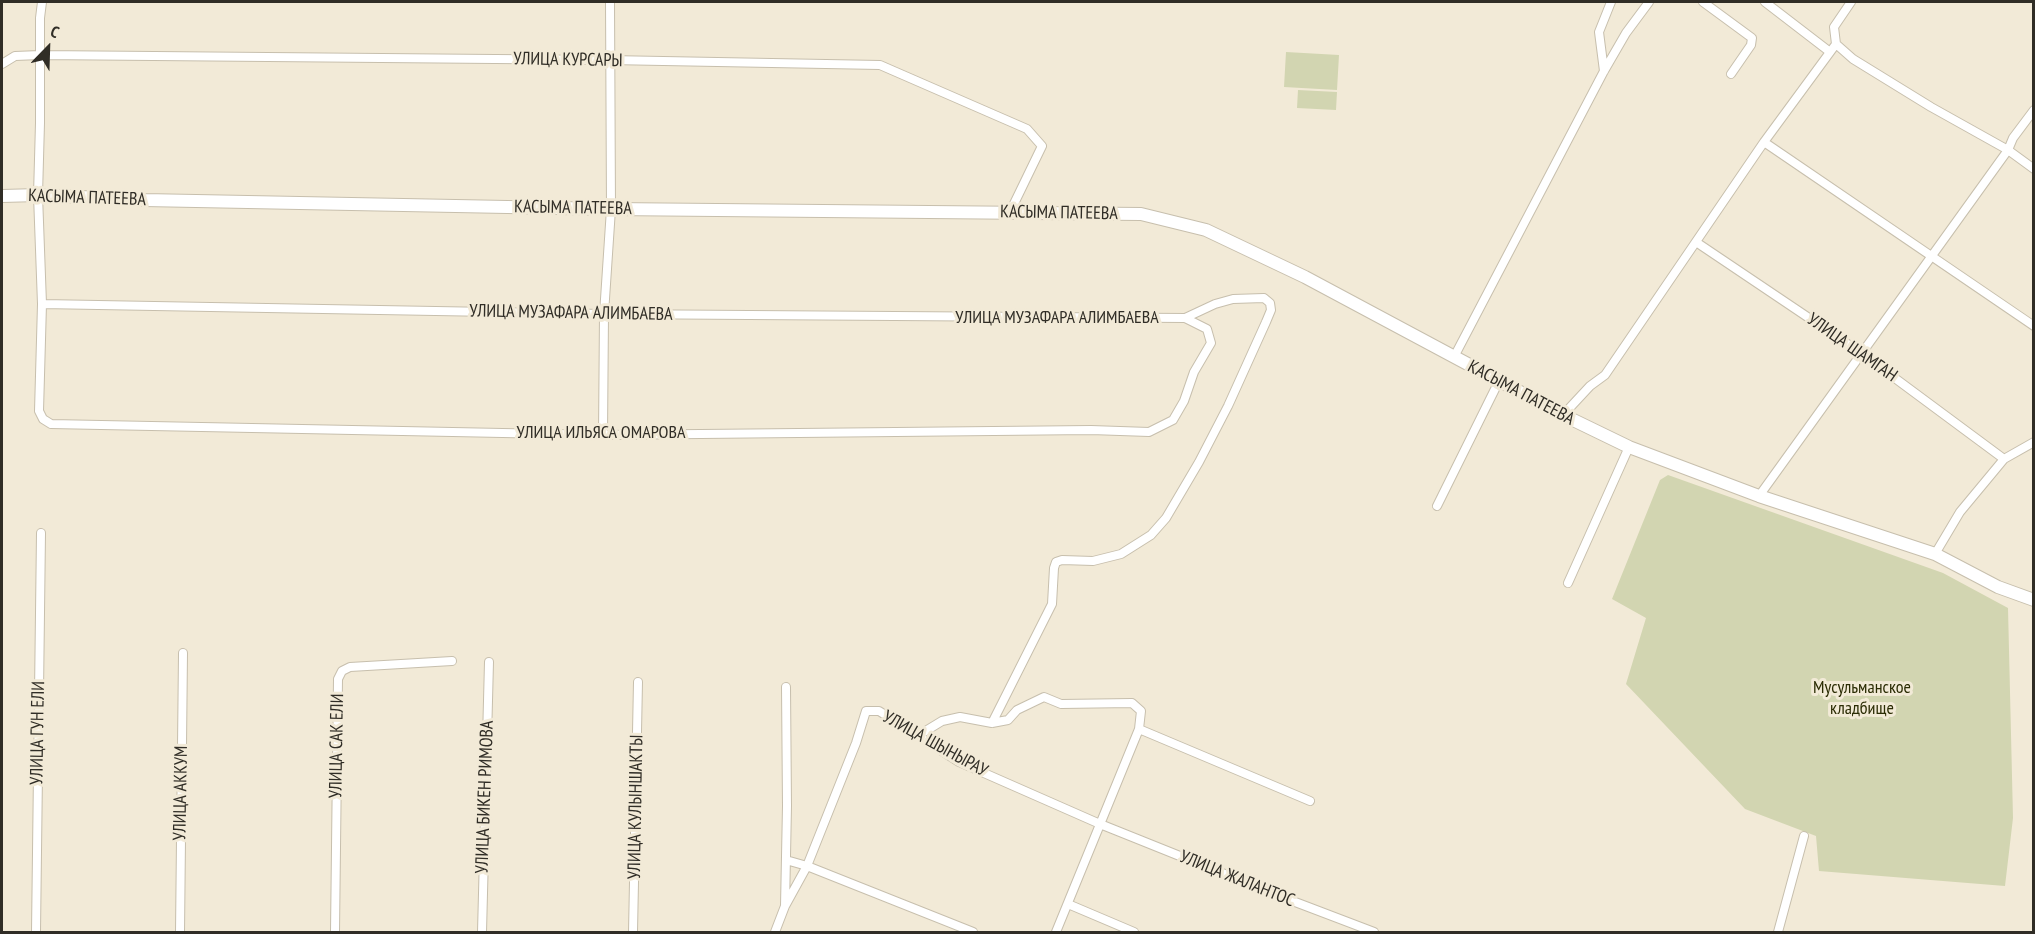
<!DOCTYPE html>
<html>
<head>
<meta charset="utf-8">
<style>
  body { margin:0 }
  #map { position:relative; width:2035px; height:934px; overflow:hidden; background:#f2ead7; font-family:"PT Sans Narrow",sans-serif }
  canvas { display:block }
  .frame { position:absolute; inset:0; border:3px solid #302d26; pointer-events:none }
  .north { position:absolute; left:18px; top:18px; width:60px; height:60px; -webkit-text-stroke:4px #f2ead7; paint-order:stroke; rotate:23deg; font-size:16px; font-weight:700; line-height:24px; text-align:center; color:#302d26 }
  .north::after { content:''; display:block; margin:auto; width:21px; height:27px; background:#302d26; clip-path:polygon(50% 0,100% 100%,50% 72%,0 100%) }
</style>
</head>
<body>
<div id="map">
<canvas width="2035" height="934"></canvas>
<div class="frame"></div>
<div class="north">С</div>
</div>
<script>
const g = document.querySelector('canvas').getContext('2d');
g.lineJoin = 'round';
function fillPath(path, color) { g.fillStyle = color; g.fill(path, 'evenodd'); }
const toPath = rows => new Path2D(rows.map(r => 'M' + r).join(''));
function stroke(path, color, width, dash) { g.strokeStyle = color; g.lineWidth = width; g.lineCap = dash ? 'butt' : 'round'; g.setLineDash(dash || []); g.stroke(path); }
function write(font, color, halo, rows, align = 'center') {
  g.font = font + ' "PT Sans Narrow",sans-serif'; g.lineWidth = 6; g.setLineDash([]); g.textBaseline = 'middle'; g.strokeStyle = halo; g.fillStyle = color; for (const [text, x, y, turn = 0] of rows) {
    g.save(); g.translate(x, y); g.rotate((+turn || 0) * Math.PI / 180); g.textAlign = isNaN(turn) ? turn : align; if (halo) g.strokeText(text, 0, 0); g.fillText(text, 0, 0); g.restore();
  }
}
const green = toPath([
  [1286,52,1339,55,1337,90,1284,87],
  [1298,90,1337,92,1336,110,1297,108],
  [1668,475,1943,573,2008,608,2013,818,2005,886,1819,871,1816,836,1745,809,1626,684,1646,618,1612,599,1660,480]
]);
const minor = toPath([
  [42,2,40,18,40,123,38,195,42,304,604,314,1185,318,1207,329,1211,343,1194,372,1184,401,1173,420,1149,432,1091,430,603,435,51,424,43,419,39,411,42,304],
  [1703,2,1752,38,1751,45,1731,74],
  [1765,2,1830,52],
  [1836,44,1853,59,1931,107,2008,150,2034,169],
  [2,64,15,56,40,55,609,60,880,65,1027,129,1042,146,1010,212],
  [1604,71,1599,32,1611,2],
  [1764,142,2034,326],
  [1696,242,1861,353,2004,459],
  [1454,357,1604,71,1626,33,1649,2],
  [1563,415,1590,386,1605,375,1764,142,1836,44,1834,27,1851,2],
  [603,435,604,314,611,209,610,2],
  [1759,496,2008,150,2013,138,2034,110],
  [1437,506,1499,381],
  [1935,554,1960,512,2004,459,2034,442],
  [1568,583,1629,447],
  [992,723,1052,604,1054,568,1056,562,1062,560,1093,561,1121,554,1151,535,1166,518,1199,462,1228,406,1266,322,1271,310,1270,303,1264,298,1233,299,1215,304,1185,318],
  [1139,729,1310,801],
  [919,735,942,721,960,717,992,723,1008,720,1017,710,1044,697,1061,704,1132,703,1141,711,1139,729,1056,932],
  [786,860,807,866,973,932],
  [1068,904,1134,932],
  [785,906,807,866,856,743,866,711,879,711,959,762,1100,824,1282,897,1374,932],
  [36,932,41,533],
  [180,932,183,653],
  [335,932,338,679,342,671,350,667,452,661],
  [482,932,489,662],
  [633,932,638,682],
  [775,932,785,906,787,806,786,687],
  [1778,932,1804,836]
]);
const secondary = toPath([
  [2,196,38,195,144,200,611,209,1141,214,1206,230,1305,277,1563,415,1629,447,1759,496,1935,554,1998,587,2034,600]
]);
const streetNames = [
  ["УЛИЦА КУРСАРЫ",568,60,1],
  ["КАСЫМА ПАТЕЕВА",87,198,2],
  ["КАСЫМА ПАТЕЕВА",573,208,1],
  ["КАСЫМА ПАТЕЕВА",1059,213,1],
  ["УЛИЦА МУЗАФАРА АЛИМБАЕВА",571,313,1],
  ["УЛИЦА МУЗАФАРА АЛИМБАЕВА",1057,318],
  ["УЛИЦА ШАМГАН",1852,348,35],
  ["КАСЫМА ПАТЕЕВА",1521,393,28],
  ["УЛИЦА ИЛЬЯСА ОМАРОВА",601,433],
  ["УЛИЦА ГУН ЕЛИ",38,733,-89],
  ["УЛИЦА ШЫНЫРАУ",935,744,29],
  ["УЛИЦА САК ЕЛИ",337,746,-89],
  ["УЛИЦА АККУМ",181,793,-89],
  ["УЛИЦА БИКЕН РИМОВА",485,797,-88],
  ["УЛИЦА КУЛЫНШАКТЫ",636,807,-89],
  ["УЛИЦА ЖАЛАНТОС",1237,879,22]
];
const parkNames = [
  ["Мусульманское",1862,688],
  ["кладбище",1862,709]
];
fillPath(green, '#d2d5b1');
stroke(minor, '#c7bfad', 10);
stroke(secondary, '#c7bfad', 14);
stroke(minor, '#fff', 8);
stroke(secondary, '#fff', 12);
write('18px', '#302d26', '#f2ead7', streetNames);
write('18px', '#2b2c04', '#f2ead7', parkNames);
</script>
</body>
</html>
